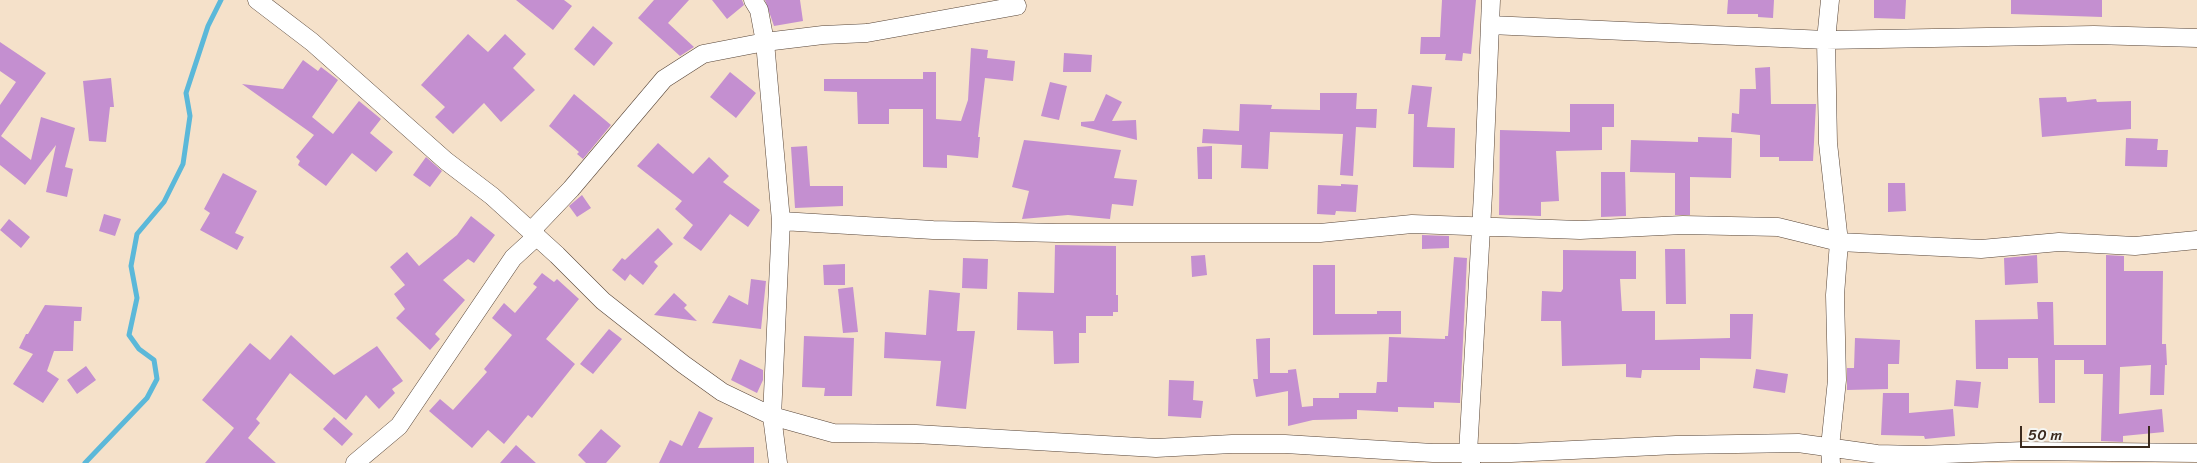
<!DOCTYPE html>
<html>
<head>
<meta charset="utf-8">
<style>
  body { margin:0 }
  #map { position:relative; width:2197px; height:463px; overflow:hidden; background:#f5e1ca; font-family:Sriracha,sans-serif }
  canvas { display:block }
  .scale { position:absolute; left:2020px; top:426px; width:130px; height:22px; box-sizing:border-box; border:2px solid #3b2a1e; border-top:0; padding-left:6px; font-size:15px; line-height:18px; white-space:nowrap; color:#3b2a1e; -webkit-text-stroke:4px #f6f6f2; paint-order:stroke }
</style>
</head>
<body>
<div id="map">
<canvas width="2197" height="463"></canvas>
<div class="scale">50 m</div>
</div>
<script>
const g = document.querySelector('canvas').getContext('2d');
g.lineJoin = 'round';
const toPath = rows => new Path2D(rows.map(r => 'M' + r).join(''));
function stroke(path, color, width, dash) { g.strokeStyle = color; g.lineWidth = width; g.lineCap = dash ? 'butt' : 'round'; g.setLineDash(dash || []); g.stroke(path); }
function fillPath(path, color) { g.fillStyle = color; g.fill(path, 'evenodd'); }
const stream = toPath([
  [85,463,147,398,157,379,154,360,139,349,129,335,137,298,131,266,137,234,164,202,183,164,190,116,186,93,208,26,221,0]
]);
const building = toPath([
  [516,0,564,0,572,6,553,30],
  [654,0,689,0,668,23,694,47,680,56,638,18],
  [712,0,742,0,744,5,727,19],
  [765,0,800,0,803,21,774,26],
  [1442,0,1476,0,1471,54,1463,53,1462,61,1445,60,1446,54,1420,54,1421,37,1440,37],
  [1728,0,1774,0,1773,18,1758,17,1758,14,1727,14],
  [1874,0,1906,0,1905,19,1874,18],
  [2011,0,2102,0,2102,17,2011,14],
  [593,26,613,43,594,66,574,49],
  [468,34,488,52,505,34,526,54,513,68,535,90,501,122,484,103,453,134,435,117,445,107,421,85],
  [0,42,46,73,1,136,31,160,41,117,75,128,65,167,73,169,67,197,46,192,56,145,25,185,0,165,0,105,16,82,0,71],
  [971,48,988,50,987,58,1015,61,1013,81,985,78,978,137,980,137,978,158,947,155,947,168,923,167,923,109,889,109,889,124,858,124,857,92,824,91,824,79,923,79,923,72,936,72,936,119,961,121,968,100],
  [1064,53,1092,55,1091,72,1063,72],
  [303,60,318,71,321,67,338,80,312,117,333,134,359,101,381,119,370,133,393,152,376,172,352,153,326,186,298,165,300,161,296,157,314,135,242,84,283,89],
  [1770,67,1771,104,1816,104,1813,161,1779,161,1779,157,1760,157,1760,135,1731,132,1732,113,1739,114,1740,89,1756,89,1755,68],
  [730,72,756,93,736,118,710,97],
  [111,78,114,107,110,107,106,142,89,141,83,81],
  [1050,82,1067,86,1059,120,1041,116],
  [1412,85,1432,87,1427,127,1455,128,1454,168,1413,167,1414,114,1408,114],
  [1320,93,1357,93,1356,109,1377,109,1376,128,1356,127,1353,176,1340,175,1343,134,1270,132,1268,169,1241,168,1242,145,1202,143,1203,129,1239,131,1240,104,1272,105,1271,109,1320,110],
  [574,94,611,125,583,159,577,154,579,152,549,126],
  [1106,94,1122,102,1112,121,1136,120,1137,140,1081,126,1081,122,1094,121],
  [2066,97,2067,102,2096,99,2097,102,2131,101,2131,129,2042,137,2039,98],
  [1570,104,1614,104,1614,127,1602,127,1602,150,1556,151,1559,201,1541,202,1541,216,1499,215,1500,130,1570,132],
  [1698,137,1732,138,1731,178,1690,177,1690,215,1675,215,1675,173,1630,172,1631,140,1698,142],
  [2126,138,2158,139,2157,150,2168,150,2167,167,2125,166],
  [1024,140,1121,150,1114,178,1137,180,1133,206,1112,204,1110,219,1068,215,1022,219,1029,191,1012,187],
  [658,143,693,174,709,157,729,176,723,182,760,210,748,227,730,214,701,251,683,238,693,225,675,209,682,201,637,166],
  [807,146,810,186,843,186,843,206,795,208,791,147],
  [1212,146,1212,179,1198,179,1197,147],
  [426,157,442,171,430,187,413,175],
  [1601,172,1625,172,1626,216,1601,217],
  [223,173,257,191,235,233,244,237,237,250,200,230,210,213,204,209],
  [1888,183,1905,183,1906,211,1888,212],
  [1341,184,1358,185,1356,212,1336,211,1335,215,1317,214,1318,185,1341,186],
  [582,195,591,208,577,217,569,206],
  [104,214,121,219,115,236,99,231],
  [471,216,495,235,474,263,468,259,443,280,465,300,435,334,440,339,430,350,396,318,405,309,394,294,405,285,390,267,407,252,419,266,457,235],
  [9,219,30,237,21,248,0,230],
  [658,228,673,244,654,262,658,266,643,285,630,274,625,281,612,270,622,258,625,260],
  [1422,235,1449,236,1449,248,1422,249],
  [1055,245,1116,246,1116,295,1118,295,1118,312,1113,312,1113,316,1086,316,1086,333,1079,333,1079,363,1054,364,1053,331,1017,330,1018,292,1054,293],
  [1665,249,1685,249,1686,304,1666,304],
  [1563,250,1636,251,1636,279,1620,279,1622,311,1655,311,1655,340,1730,338,1730,314,1753,314,1751,359,1700,358,1700,370,1642,370,1641,378,1626,377,1626,364,1562,366,1561,321,1541,321,1542,291,1561,292,1563,289],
  [1205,255,1207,275,1192,277,1191,256],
  [2037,255,2038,283,2005,285,2004,258],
  [2106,255,2124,256,2124,271,2163,271,2162,344,2166,344,2167,365,2165,365,2164,395,2150,395,2151,365,2120,367,2119,414,2162,409,2164,432,2123,436,2123,442,2101,441,2103,374,2084,374,2084,360,2055,360,2055,403,2039,403,2038,358,2008,358,2008,369,1976,369,1975,320,2038,319,2037,302,2053,302,2054,345,2106,345],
  [1454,257,1467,258,1460,403,1434,402,1434,408,1398,407,1398,412,1357,410,1357,419,1313,420,1288,426,1288,391,1256,397,1253,379,1258,379,1256,339,1270,338,1270,373,1288,373,1288,370,1296,369,1302,407,1313,406,1313,398,1339,398,1339,393,1376,393,1377,382,1387,382,1389,337,1445,339,1445,336,1448,336],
  [963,258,988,259,987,289,962,288],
  [845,264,845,285,824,285,823,265],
  [1313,265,1335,265,1335,314,1377,314,1377,311,1401,311,1401,334,1313,335],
  [542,273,554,282,557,279,579,299,546,339,575,364,532,418,528,415,504,444,488,430,472,448,429,411,440,399,453,410,487,372,484,369,512,335,492,318,504,303,515,313,537,287,533,284],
  [751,279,766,281,761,329,712,323,729,295,748,305],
  [853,287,858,332,843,333,838,289],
  [929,290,960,293,957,331,975,331,966,409,936,406,941,361,884,358,885,332,926,335],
  [674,293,687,305,684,308,697,321,654,315],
  [45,305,82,307,81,321,74,321,73,351,54,351,47,371,59,379,43,403,13,384,33,354,19,348,26,334,28,334],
  [609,329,622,339,593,374,580,364],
  [291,335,334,375,377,346,403,381,392,389,395,393,379,409,366,395,346,420,290,373,256,419,260,423,248,438,276,463,205,463,234,428,202,400,250,343,270,360],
  [804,336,854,338,852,396,824,396,825,388,802,387],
  [1855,338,1900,340,1899,364,1888,364,1888,389,1847,390,1847,368,1854,368],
  [740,359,763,370,763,380,757,393,731,380],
  [86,366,96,380,77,394,67,380],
  [1756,369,1788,374,1785,393,1753,388],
  [1169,380,1194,381,1193,400,1203,401,1201,418,1168,416],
  [1956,380,1981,382,1978,408,1954,406],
  [1883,393,1909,393,1909,413,1953,409,1955,436,1925,439,1924,436,1881,435],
  [699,411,713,418,698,448,754,447,754,463,659,463,670,440,682,446],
  [334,417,353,434,342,446,323,429],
  [601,429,621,446,606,463,586,463,578,455],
  [516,445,536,463,500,463]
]);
const minor = toPath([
  [257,0,312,42,446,161,492,196,557,255,603,301,683,364,722,392,772,416,833,433,916,434,1156,448,1232,444,1285,444,1433,453,1511,453,1676,445,1798,443,1877,454,1919,455,2024,451,2197,453],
  [753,0,759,10,765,42,781,221,772,416,778,463],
  [1830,0,1826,40,1828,143,1839,242,1835,295,1837,380,1830,447,1831,463],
  [1490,25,1826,40,2094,35,2197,38],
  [781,221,933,230,1057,233,1320,233,1412,224,1580,230,1683,225,1778,227,1839,242,1981,249,2059,242,2135,246,2197,240],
  [531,231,571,189,664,79,703,54,765,42,823,35,867,33,1017,6],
  [355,463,399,426,513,258,537,236],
  [1471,463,1468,453,1483,194,1491,0]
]);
stroke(stream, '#5bb8d9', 5);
fillPath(building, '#c48fd0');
stroke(minor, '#574538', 19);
stroke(minor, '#fff', 18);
</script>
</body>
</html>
